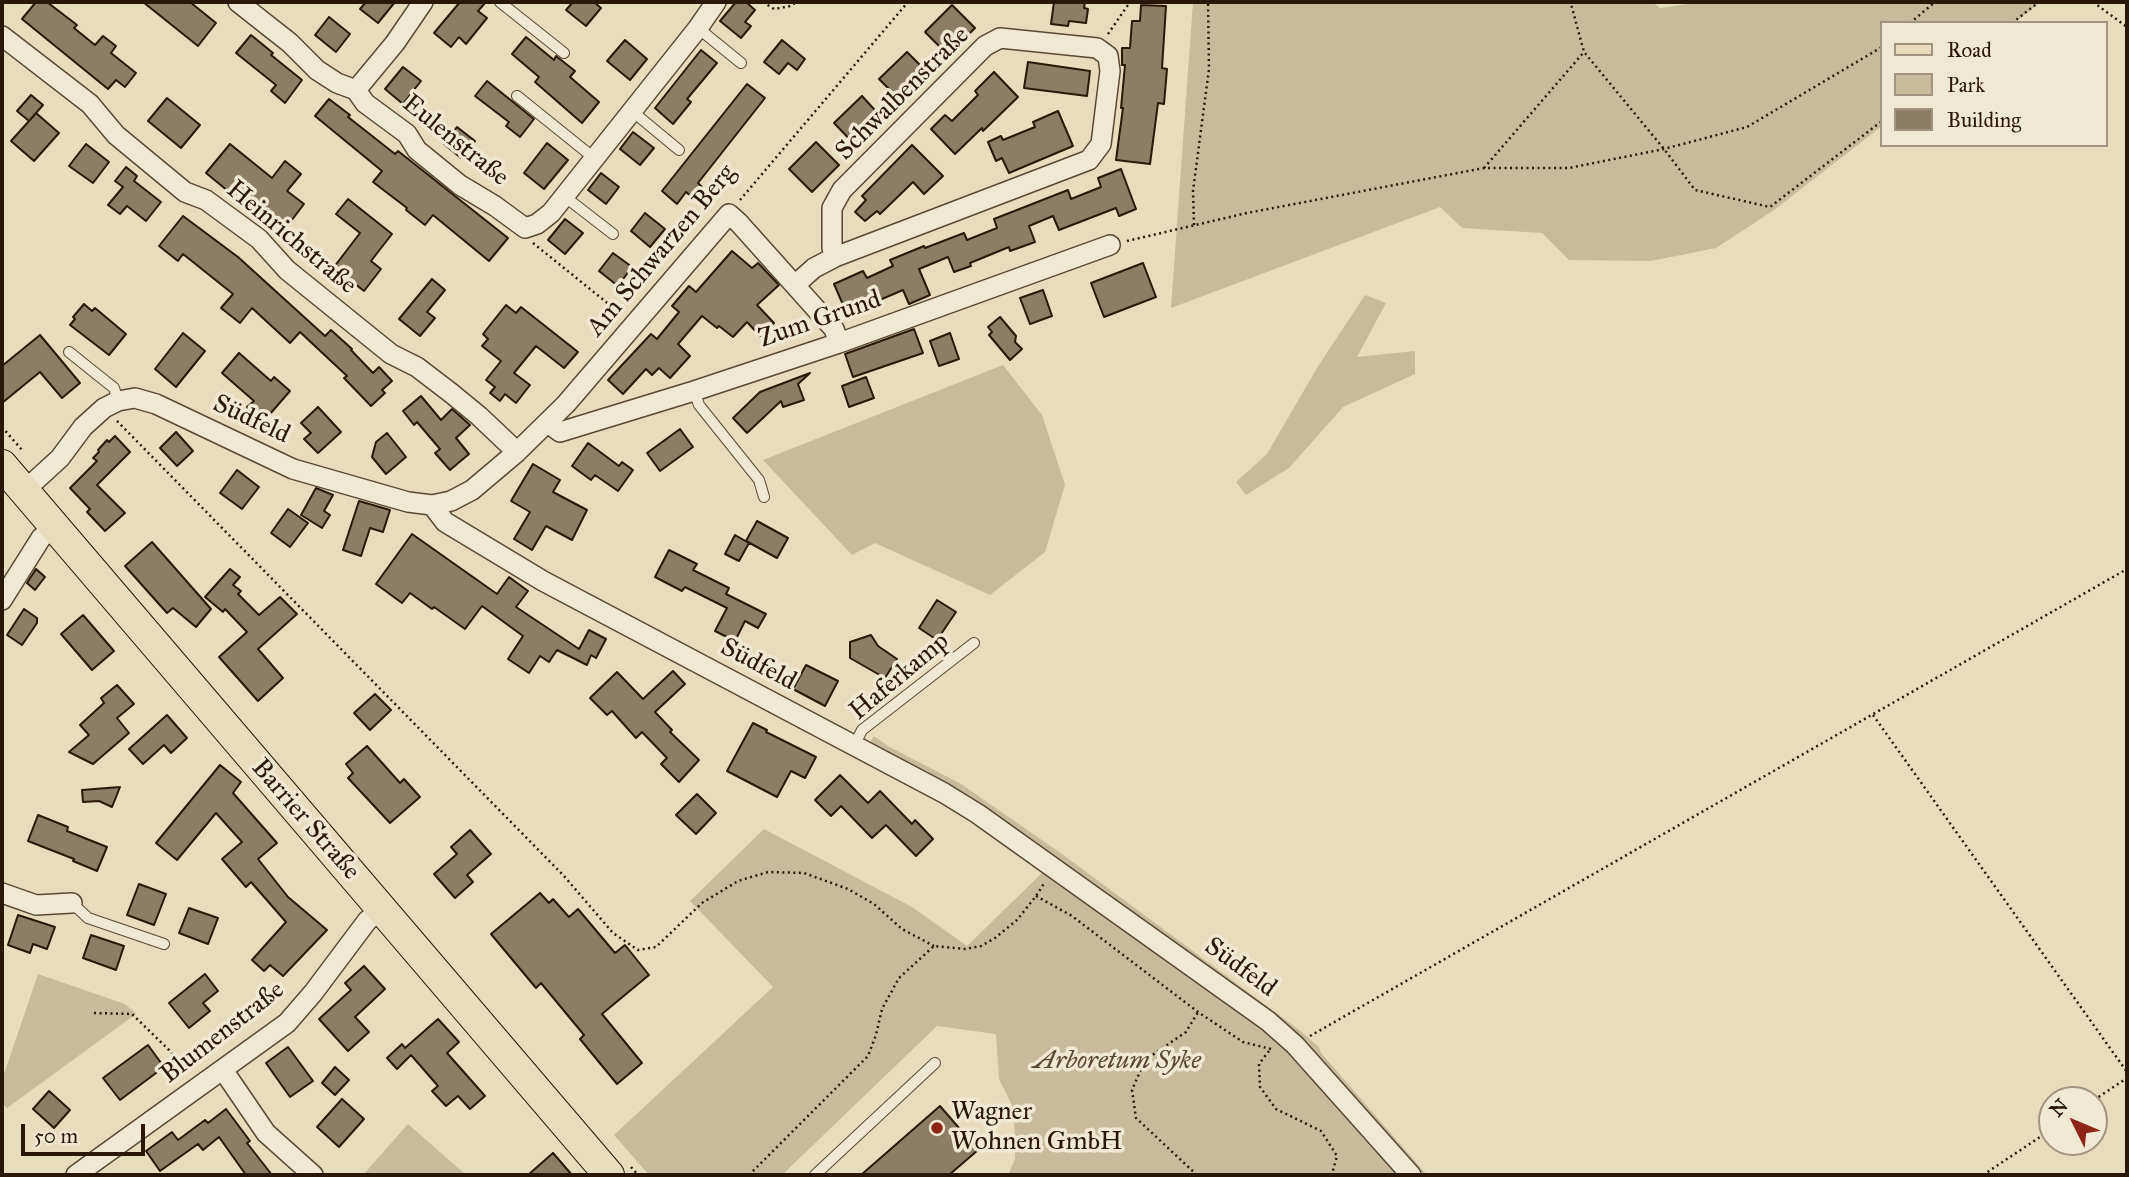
<!DOCTYPE html>
<html>
<head>
<meta charset="utf-8">
<style>
  body { margin:0 }
  #map { position:relative; width:2129px; height:1177px; overflow:hidden; background:#e7dcbb; font-family:"IM FELL Great Primer",serif }
  canvas { display:block }
  .frame { position:absolute; inset:0; border:4px solid #2a1707; pointer-events:none }
  .legend { position:absolute; left:1880px; top:21px; width:228px; height:126px; box-sizing:border-box; background:#efe8d3; border:2px solid #a09481; margin:0; padding:9px 12px; list-style:none; font-size:21px; color:#2a1707 }
  .legend li { display:flex; align-items:center; gap:14px; height:35px }
  .legend b { width:35px; border:2px solid #a09481 }
  .north { position:absolute; left:2038px; top:1086px; width:70px; height:70px; box-sizing:border-box; background:#efe8d3; border:2px solid #a09481; border-radius:50%; rotate:313deg; font-size:19px; font-weight:700; line-height:28px; text-align:center; color:#2a1707 }
  .north::after { content:''; display:block; margin:auto; width:24px; height:32px; background:#8f2418; clip-path:polygon(50% 0,100% 100%,50% 72%,0 100%) }
  .scale { position:absolute; left:21px; top:1124px; width:124px; height:32px; box-sizing:border-box; border:4px solid #2a1707; border-top:0; padding-left:9px; font-size:21px; line-height:24px; white-space:nowrap; color:#2a1707; -webkit-text-stroke:5px #efe8d3; paint-order:stroke }
</style>
</head>
<body>
<div id="map">
<canvas width="2129" height="1177"></canvas>
<div class="frame"></div>
<ul class="legend">
<li><b style="height:9px;background:#e7dcbb"></b>Road</li>
<li><b style="height:19px;background:#c7bb9c"></b>Park</li>
<li><b style="height:19px;background:#8c7d65"></b>Building</li>
</ul>
<div class="north">N</div>
<div class="scale">50 m</div>
</div>
<script>
const g = document.querySelector('canvas').getContext('2d');
g.lineJoin = 'round';
function fillPath(path, color) { g.fillStyle = color; g.fill(path, 'evenodd'); }
const toPath = rows => new Path2D(rows.map(r => 'M' + r).join(''));
function stroke(path, color, width, dash) { g.strokeStyle = color; g.lineWidth = width; g.lineCap = dash ? 'butt' : 'round'; g.setLineDash(dash || []); g.stroke(path); }
function write(font, color, halo, rows, align = 'center') {
  g.font = font + ' "IM FELL Great Primer",serif'; g.lineWidth = 7; g.setLineDash([]); g.textBaseline = 'middle'; g.strokeStyle = halo; g.fillStyle = color; for (const [text, x, y, turn = 0] of rows) {
    g.save(); g.translate(x, y); g.rotate((+turn || 0) * Math.PI / 180); g.textAlign = isNaN(turn) ? turn : align; if (halo) g.strokeText(text, 0, 0); g.fillText(text, 0, 0); g.restore();
  }
}
const green = toPath([
  [1193,2,1653,2,1660,8,1702,2,2041,2,2014,23,1882,23,1882,126,1774,210,1716,248,1651,261,1569,260,1542,233,1462,228,1440,207,1171,308],
  [1365,295,1386,303,1357,357,1415,351,1415,374,1343,407,1289,468,1246,495,1236,482,1267,454,1317,368],
  [1003,365,1042,415,1065,485,1045,552,990,595,875,543,852,555,763,460],
  [874,736,888,746,961,784,1062,854,1298,1029,1319,1047,1321,1053,1427,1175,1008,1175,1015,1159,1014,1109,999,1079,996,1034,937,1026,782,1175,649,1175,614,1135,773,987,690,901,764,829,912,907,967,946,1044,871,967,816,859,759],
  [38,974,125,1004,136,1014,7,1108,2,1103,2,1080],
  [408,1124,466,1175,363,1175]
]);
const building = toPath([
  [36,2,47,2,77,25,74,28,95,45,103,36,116,46,111,53,136,73,125,87,116,80,108,89,22,19,36,2],
  [143,2,190,2,216,23,198,46,143,2],
  [366,2,395,2,378,23,360,9,366,2],
  [460,2,486,2,478,11,487,18,466,44,459,37,451,47,434,33,460,2],
  [573,2,594,2,601,8,586,26,566,10,573,2],
  [736,2,746,2,755,10,745,22,751,26,741,38,720,21,736,2],
  [1054,2,1085,2,1084,8,1088,9,1086,23,1069,21,1068,26,1051,24,1054,2],
  [952,5,975,28,948,55,925,32,952,5],
  [1141,5,1166,6,1162,68,1167,69,1164,104,1158,103,1150,164,1116,160,1123,108,1121,108,1125,65,1122,65,1122,48,1130,48,1132,21,1140,21,1141,5],
  [329,17,350,34,336,52,315,35,329,17],
  [251,35,273,53,271,55,302,80,285,103,271,91,276,85,236,53,251,35],
  [526,37,554,60,556,56,575,71,570,77,599,102,582,123,535,82,539,77,512,54,526,37],
  [625,40,647,59,630,80,607,61,625,40],
  [782,40,805,59,797,70,788,63,779,74,764,62,782,40],
  [701,50,717,63,687,99,691,102,673,124,655,108,701,50],
  [907,52,930,75,902,102,879,79,907,52],
  [1028,62,1090,71,1087,96,1024,88,1028,62],
  [403,67,421,81,403,104,385,89,403,67],
  [994,72,1018,97,983,131,982,128,955,154,931,129,945,115,952,121,978,95,975,91,994,72],
  [487,81,534,119,520,137,506,126,509,122,475,96,487,81],
  [747,84,765,98,698,183,702,187,693,198,686,192,677,204,662,191,747,84],
  [31,95,43,105,30,120,36,113,59,133,34,161,11,141,29,121,17,111,31,95],
  [862,96,884,120,857,147,834,123,862,96],
  [167,98,200,125,181,148,148,121,167,98],
  [329,99,350,115,348,117,395,154,398,151,508,238,489,261,433,215,425,225,406,210,407,208,373,182,382,171,315,116,329,99],
  [1058,111,1073,146,1009,173,1002,158,996,161,988,142,1001,136,1003,140,1035,127,1033,122,1058,111],
  [457,127,475,141,461,158,444,144,457,127],
  [633,132,654,148,640,165,620,149,633,132],
  [816,142,839,165,812,192,789,169,816,142],
  [547,143,568,160,544,189,524,173,547,143],
  [86,144,109,162,93,183,69,166,86,144],
  [230,144,272,178,285,161,301,174,287,191,304,204,285,229,238,192,234,196,206,173,230,144],
  [912,145,943,176,924,194,913,182,880,214,877,211,865,221,855,212,866,200,862,196,912,145],
  [126,167,137,176,134,181,161,202,146,221,127,206,120,214,108,205,123,187,115,181,126,167],
  [1121,169,1136,209,1119,216,1116,208,1059,230,1053,216,1029,226,1035,242,1010,251,1009,247,970,263,971,266,954,272,948,257,919,269,930,295,909,304,903,290,847,314,834,284,863,271,867,278,893,266,890,260,924,246,925,248,964,233,967,240,997,228,994,219,1068,190,1071,199,1101,187,1098,178,1121,169],
  [601,173,619,187,606,204,588,190,601,173],
  [348,199,392,234,371,261,381,269,364,291,334,267,360,233,336,214,348,199],
  [645,213,665,229,650,247,631,231,645,213],
  [183,216,238,257,325,336,331,330,352,349,351,350,373,373,379,367,392,381,382,390,385,393,371,406,344,378,347,376,300,332,290,343,252,308,240,323,221,308,233,294,183,254,178,261,159,246,183,216],
  [565,219,583,233,565,254,548,240,565,219],
  [732,251,752,268,758,263,779,285,757,305,774,323,760,336,747,322,733,337,719,326,717,328,702,316,678,344,690,356,670,378,659,368,652,375,646,369,623,394,608,380,651,334,657,339,679,312,672,306,689,286,696,292,732,251],
  [613,253,632,267,618,286,599,271,613,253],
  [1143,263,1156,297,1104,317,1091,283,1143,263],
  [432,279,445,290,427,312,435,318,420,336,399,319,432,279],
  [1043,290,1052,316,1030,324,1020,298,1043,290],
  [84,304,92,311,95,308,126,334,109,355,70,325,75,319,73,317,84,304],
  [506,305,516,313,521,307,578,352,564,368,536,346,514,373,530,385,516,403,505,394,500,401,490,393,495,387,486,380,501,361,482,346,488,339,483,334,506,305],
  [1000,317,1016,336,1015,342,1022,349,1010,360,989,335,992,332,988,327,1000,317],
  [914,329,923,353,853,377,845,354,914,329],
  [183,333,205,351,176,387,155,369,183,333],
  [950,333,959,359,939,366,930,341,950,333],
  [40,335,80,383,62,398,40,372,2,403,2,366,40,335],
  [239,353,271,381,274,377,290,391,263,422,247,407,254,401,222,373,239,353],
  [810,373,798,384,804,400,783,407,781,401,747,433,733,418,760,392,810,373],
  [866,377,874,398,849,407,842,386,866,377],
  [421,396,441,420,452,409,470,425,456,438,469,454,450,470,435,453,440,449,417,422,414,425,403,411,421,396],
  [318,407,341,432,318,453,304,439,311,433,301,423,318,407],
  [680,429,693,447,660,471,647,453,680,429],
  [176,432,193,451,177,466,160,448,176,432],
  [387,433,406,457,386,474,372,457,376,442,387,433],
  [115,436,130,452,97,485,125,513,105,531,87,512,90,509,70,488,97,461,93,458,99,452,98,450,107,440,109,442,115,436],
  [588,443,619,466,622,462,633,470,618,491,595,475,591,480,572,466,588,443],
  [533,464,560,480,553,492,587,510,572,540,546,526,532,550,514,539,530,512,511,501,533,464],
  [237,470,259,487,242,509,220,493,237,470],
  [316,488,333,495,324,511,330,515,322,528,301,515,316,488],
  [359,501,390,510,383,532,370,528,361,556,343,550,359,501],
  [288,509,308,523,290,547,271,533,288,509],
  [757,521,788,538,777,558,746,541,757,521],
  [412,534,497,594,509,577,528,591,516,607,579,649,589,630,606,639,596,658,591,655,587,665,557,650,549,662,540,656,529,673,508,659,523,636,482,606,465,629,434,607,432,609,410,593,402,603,376,584,412,534],
  [735,535,749,543,739,561,725,554,735,535],
  [152,542,211,609,196,627,173,608,167,613,125,566,152,542],
  [669,550,697,564,693,570,729,588,726,594,766,614,758,628,745,621,735,641,715,631,727,608,685,587,682,591,655,577,669,550],
  [36,569,45,577,35,590,27,583,36,569],
  [230,569,240,577,233,585,241,591,238,594,259,615,280,597,297,614,258,649,283,678,258,701,219,657,247,632,225,609,223,612,205,597,230,569],
  [937,600,956,612,937,640,919,628,937,600],
  [24,609,37,618,37,623,22,645,7,635,24,609],
  [83,615,114,651,92,670,61,634,83,615],
  [871,635,878,646,897,659,885,678,850,658,850,642,871,635],
  [806,665,838,681,825,706,793,689,806,665],
  [673,671,685,684,655,712,672,730,670,732,699,760,679,782,661,764,667,758,642,732,636,738,612,711,607,715,590,698,617,672,643,699,673,671],
  [117,685,134,704,117,718,129,733,93,764,69,752,89,735,80,725,104,703,101,698,117,685],
  [375,694,391,710,370,730,354,713,375,694],
  [167,715,187,738,171,753,164,745,143,764,129,749,167,715],
  [753,723,767,730,766,732,816,757,805,778,791,771,777,797,727,771,753,723],
  [367,746,400,783,404,779,420,797,390,823,348,778,353,773,346,764,367,746],
  [220,765,241,782,233,793,277,843,258,859,288,897,327,930,283,976,270,965,264,971,252,960,286,922,251,882,246,887,222,859,242,842,216,813,177,860,156,843,220,765],
  [840,775,868,803,880,791,912,824,915,820,933,839,916,856,886,825,872,838,841,806,831,816,815,800,840,775],
  [120,787,112,807,99,801,83,802,82,790,120,787],
  [697,794,716,813,696,834,676,815,697,794],
  [38,815,68,827,67,831,107,847,97,871,73,861,74,859,28,841,38,815],
  [470,830,491,854,467,875,473,882,455,898,434,874,457,854,451,847,470,830],
  [139,884,166,894,154,925,127,915,139,884],
  [540,893,549,903,553,899,569,917,578,909,615,953,625,945,649,975,602,1014,642,1063,617,1084,580,1039,584,1035,541,983,536,988,491,934,540,893],
  [189,908,218,918,208,944,179,933,189,908],
  [18,915,55,927,47,949,33,944,30,953,8,945,18,915],
  [91,935,124,946,116,970,83,958,91,935],
  [364,966,385,989,355,1017,369,1032,348,1051,319,1019,351,990,345,983,364,966],
  [205,974,218,991,203,1003,210,1011,189,1028,169,1003,205,974],
  [438,1019,459,1042,447,1053,485,1096,470,1109,458,1096,446,1106,432,1091,438,1086,411,1055,397,1069,387,1058,402,1044,405,1048,438,1019],
  [148,1045,164,1067,120,1100,103,1078,148,1045],
  [288,1047,313,1081,290,1097,266,1063,288,1047],
  [335,1067,349,1080,335,1095,322,1083,335,1067],
  [49,1091,70,1110,54,1128,33,1109,49,1091],
  [342,1099,364,1119,339,1147,317,1127,342,1099],
  [940,1106,978,1150,949,1175,861,1175,940,1106],
  [226,1109,250,1141,247,1143,272,1175,246,1175,219,1137,203,1150,198,1144,160,1171,146,1151,172,1132,178,1140,205,1120,208,1123,226,1109],
  [553,1153,572,1175,528,1175,553,1153]
]);
const path = toPath([
  [763,2,774,9,791,6,796,2],
  [1568,2,1571,4,1584,52,1664,149,1695,190,1770,207,1882,121],
  [2093,2,2127,27],
  [1910,23,1935,2],
  [2012,23,2039,2],
  [1108,34,1130,2],
  [1484,168,1584,52],
  [740,200,908,2],
  [1194,225,1193,191,1209,69,1208,2],
  [1127,241,1247,213,1484,168,1569,168,1664,149,1747,127,1882,47],
  [533,243,621,314],
  [117,421,564,876,613,933,638,950,656,947,702,903,738,881,768,872,804,873,848,889,874,904,902,929,934,946],
  [2,427,22,450],
  [1873,715,2127,1072],
  [1036,896,1072,916,1198,1012,1243,1042,1271,1049],
  [94,1013,132,1014,169,1050,188,1073],
  [1310,1036,2127,569],
  [1269,1051,1259,1064,1260,1087,1276,1109,1321,1131,1337,1156,1332,1174,1329,1175],
  [2094,1100,2127,1078],
  [631,1167,638,1175],
  [749,1175,868,1056,876,1035,882,1009,899,978,934,946,965,949,981,946,995,938,1017,920,1036,896,1045,882],
  [1197,1175,1136,1118,1132,1090,1145,1060,1186,1032,1198,1012],
  [1983,1175,2052,1129]
]);
const lane = toPath([
  [500,2,564,53],
  [698,28,741,63],
  [517,96,594,158],
  [632,111,679,150],
  [564,196,613,234],
  [69,352,114,388,118,401],
  [694,391,699,405,759,480,764,497],
  [854,746,862,730,974,643],
  [72,903,88,918,164,944],
  [815,1175,935,1063]
]);
const street = toPath([
  [238,2,290,43,317,70,337,83,356,90],
  [2,36,90,104,116,135,185,192,206,200,259,239,287,270,391,354,417,367,451,393,479,416,517,452],
  [356,90,365,103,407,134,417,150,460,185,495,206,525,228,537,224,551,213,698,28,716,2],
  [356,90,395,43,423,2],
  [795,285,814,268,835,257,1089,160,1101,144,1110,71,1108,56,1097,48,1000,38,985,46,842,190,832,208,832,248,835,257],
  [548,423,560,432,694,391,839,343,1110,245],
  [24,491,60,458,83,427,104,408,118,401,135,398,156,404,293,469,408,502,432,505,451,501,472,490,517,452,566,404,729,214,739,223,834,329,839,343],
  [432,505,445,522,543,581,944,793,978,814,1268,1021,1295,1045,1411,1175],
  [2,600,41,538,54,527],
  [2,893,36,905,72,903],
  [223,1070,266,1133,313,1175],
  [76,1175,287,1023,313,993,367,921,381,909]
]);
const primary = toPath([
  [2,465,609,1175]
]);
const markers = [
  [937,1128,7,"#8f2418"]
];
const streetNames = [
  ["Schwalbenstraße",903,94,-45],
  ["Eulenstraße",455,141,39],
  ["Heinrichstraße",291,238,40],
  ["Am Schwarzen Berg",662,251,-50],
  ["Zum Grund",820,320,-19],
  ["Südfeld",251,420,25],
  ["Südfeld",758,665,28],
  ["Haferkamp",900,677,-40],
  ["Barrier Straße",305,820,49],
  ["Südfeld",1240,968,36],
  ["Blumenstraße",223,1033,-38]
];
const parkNames = [
  ["Arboretum Syke",1117,1062]
];
const poiNames = [
  ["Wagner",951,1113],
  ["Wohnen GmbH",951,1143]
];
fillPath(green, '#c7bb9c');
fillPath(building, '#8c7d65');
stroke(building, '#2a1707', 2);
stroke(lane, '#594834', 12);
stroke(street, '#594834', 22);
stroke(primary, '#2a1707', 32);
stroke(path, '#2a1707', 2.5, [2, 3.5]);
stroke(lane, '#efe8d3', 10);
stroke(street, '#efe8d3', 19);
stroke(primary, '#e7dcbb', 30);
for (const [x, y, r, color] of markers) { const dot = new Path2D(); dot.arc(x, y, r, 0, 2 * Math.PI); g.fillStyle = color; g.fill(dot); stroke(dot, '#efe8d3', 2.5); }
write('26px', '#2a1707', '#efe8d3', streetNames);
write('italic 26px', '#594834', '#efe8d3', parkNames);
write('26px', '#2a1707', '#efe8d3', poiNames, 'left');
</script>
</body>
</html>
